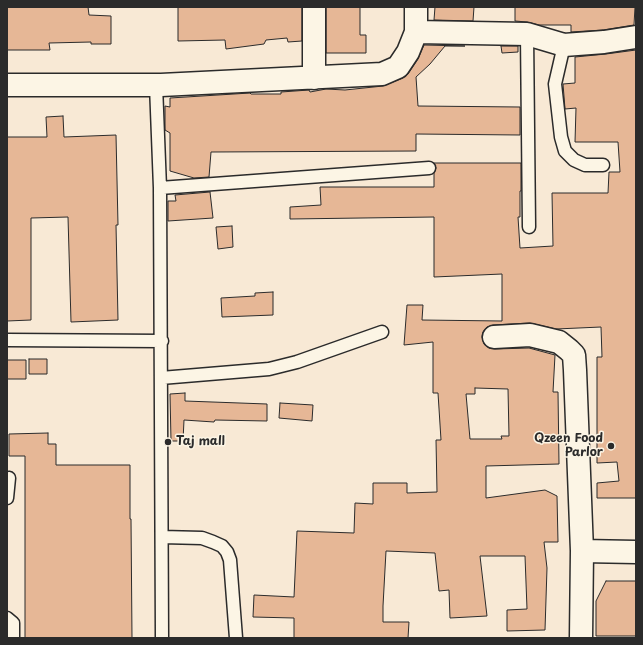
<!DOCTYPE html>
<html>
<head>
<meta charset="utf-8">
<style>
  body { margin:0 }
  #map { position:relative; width:643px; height:645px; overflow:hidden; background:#f8e9d5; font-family:"Playpen Sans",sans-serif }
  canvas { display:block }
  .frame { position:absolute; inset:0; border:8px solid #2b2b2b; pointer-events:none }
</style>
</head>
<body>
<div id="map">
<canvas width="643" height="645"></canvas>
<div class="frame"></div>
</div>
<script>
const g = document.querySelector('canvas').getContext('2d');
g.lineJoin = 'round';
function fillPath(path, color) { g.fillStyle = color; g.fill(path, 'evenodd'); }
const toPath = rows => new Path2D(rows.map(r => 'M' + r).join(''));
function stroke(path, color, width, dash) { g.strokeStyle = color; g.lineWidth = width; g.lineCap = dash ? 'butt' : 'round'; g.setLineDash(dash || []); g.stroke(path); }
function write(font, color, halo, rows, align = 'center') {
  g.font = font + ' "Playpen Sans",sans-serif'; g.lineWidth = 3; g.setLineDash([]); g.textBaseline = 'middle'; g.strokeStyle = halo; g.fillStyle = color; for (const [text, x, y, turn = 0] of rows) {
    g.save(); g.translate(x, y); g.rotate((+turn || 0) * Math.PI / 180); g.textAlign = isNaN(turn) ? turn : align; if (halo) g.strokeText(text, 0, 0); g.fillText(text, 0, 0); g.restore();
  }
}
const building = toPath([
  [7,7,88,7,89,15,111,16,111,44,91,44,91,42,49,43,50,50,7,50,7,7],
  [178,7,302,7,302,41,288,42,287,38,266,40,264,44,226,49,225,40,178,41,178,7],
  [326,7,360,7,360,35,366,35,366,53,326,53,326,7],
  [435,7,474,7,473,21,434,20,435,7],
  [515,7,635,7,634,25,603,30,571,32,571,25,539,25,527,22,515,21,515,7],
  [424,45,465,46,445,46,430,64,416,77,418,106,520,107,520,135,416,134,416,151,211,152,209,177,194,178,170,171,170,133,165,130,165,106,170,107,170,98,250,93,251,94,281,94,281,92,309,90,310,92,326,89,345,90,383,86,403,78,408,74,418,59,424,45],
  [501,46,518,46,518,52,502,53,501,46],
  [636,50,636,498,597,498,597,483,619,481,617,462,597,463,597,357,602,357,601,327,556,329,530,323,493,325,487,327,483,332,482,337,484,344,489,348,495,349,529,348,555,355,553,392,558,392,559,464,486,466,486,498,545,490,557,496,558,542,544,542,547,568,545,630,507,631,507,610,527,609,525,556,480,556,487,616,450,618,449,590,439,591,435,553,386,551,383,606,383,622,409,622,408,638,294,638,294,618,253,617,254,595,294,597,297,531,354,533,355,503,373,504,373,483,407,483,407,493,437,492,436,440,441,440,438,393,433,393,433,342,404,345,407,305,423,305,422,320,502,321,502,274,434,277,434,217,290,219,290,207,321,205,320,187,434,187,434,173,436,168,434,163,521,163,521,191,520,191,520,217,518,217,520,248,553,246,552,193,608,193,609,172,620,172,618,142,575,142,576,108,565,109,563,84,575,83,575,57,606,54,636,50],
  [475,388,508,389,509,436,501,436,502,439,470,439,466,394,475,394,475,388],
  [63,116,64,137,116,135,118,225,116,225,118,320,71,322,68,217,31,218,31,320,7,321,7,137,47,137,46,117,63,116],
  [210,192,213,218,168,221,168,201,176,201,175,195,210,192],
  [232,226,233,247,218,249,216,227,232,226],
  [273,292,273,315,222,317,221,298,255,296,255,293,273,292],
  [29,359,47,359,47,374,29,374,29,359],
  [7,360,26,360,26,379,7,379,7,360],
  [185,393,185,401,267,404,267,421,215,420,214,422,184,420,183,441,171,441,170,394,185,393],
  [280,403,313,405,312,421,279,418,280,403],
  [48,433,48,444,56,444,56,465,130,465,130,519,131,519,132,638,25,638,25,456,9,456,9,434,48,433],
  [606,581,636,581,636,636,596,636,596,601,606,581]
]);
const lane = toPath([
  [527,34,529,227],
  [564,45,555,84,561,137,565,151,574,160,585,165,603,165],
  [156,85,160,188,162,638],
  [160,188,429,168],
  [7,340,162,341],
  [161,378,269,369,297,362,382,332],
  [7,498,9,478],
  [162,537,202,538,213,542,222,546,227,552,230,560,236,638],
  [7,618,13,623,13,638]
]);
const street = toPath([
  [416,32,527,34,564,45,604,42,636,37],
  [314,78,314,7],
  [7,85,161,85,382,74,398,67,408,52,416,32,416,7],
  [494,337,530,335,559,342,569,350,574,355,575,370,582,551,581,638],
  [582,551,636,552]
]);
const markers = [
  [168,442,4,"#2b2b2b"],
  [611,446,4,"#2b2b2b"]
];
const poiNames = [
  ["Qzeen Food",603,439],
  ["Parlor",603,453],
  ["Taj mall",176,442,"left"]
];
fillPath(building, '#e6b796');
stroke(building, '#2b2b2b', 1);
stroke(lane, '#2b2b2b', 15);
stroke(street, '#2b2b2b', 25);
stroke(lane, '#fcf5e5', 12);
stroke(street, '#fcf5e5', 22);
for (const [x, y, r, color] of markers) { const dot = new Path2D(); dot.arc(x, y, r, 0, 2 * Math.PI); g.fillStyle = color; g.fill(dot); stroke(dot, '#fcf5e5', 1.5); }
write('bold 12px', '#2b2b2b', '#fcf5e5', poiNames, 'right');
</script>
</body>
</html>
